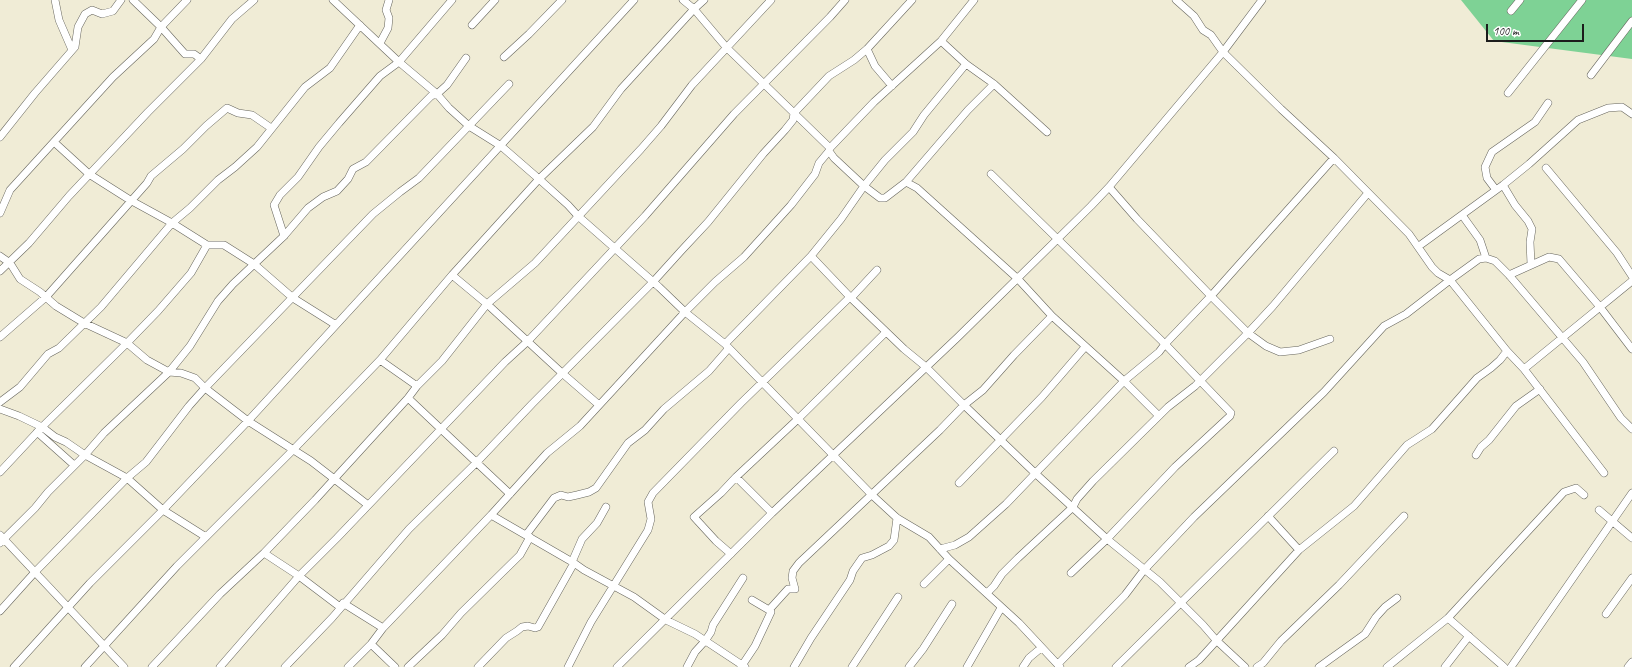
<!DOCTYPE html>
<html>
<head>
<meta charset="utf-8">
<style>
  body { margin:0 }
  #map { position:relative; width:1632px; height:667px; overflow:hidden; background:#f0ecd6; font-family:Caveat,sans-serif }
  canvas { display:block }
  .scale { position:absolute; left:1486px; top:24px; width:98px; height:18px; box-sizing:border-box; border:2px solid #1c1c1c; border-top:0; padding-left:5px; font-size:12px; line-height:14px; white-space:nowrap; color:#1c1c1c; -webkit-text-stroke:3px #fff; paint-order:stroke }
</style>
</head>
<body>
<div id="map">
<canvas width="1632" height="667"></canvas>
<div class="scale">100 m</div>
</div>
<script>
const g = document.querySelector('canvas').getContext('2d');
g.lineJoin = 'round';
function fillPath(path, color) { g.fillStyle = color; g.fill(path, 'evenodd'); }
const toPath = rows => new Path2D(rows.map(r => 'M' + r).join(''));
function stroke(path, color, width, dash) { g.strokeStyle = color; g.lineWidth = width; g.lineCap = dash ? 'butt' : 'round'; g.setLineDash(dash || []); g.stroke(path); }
const green = toPath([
  [1461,0,1632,0,1632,59,1494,41]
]);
const minor = toPath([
  [55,0,59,20,72,50],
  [133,0,161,27,185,54,194,54,201,59],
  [333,0,399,62,437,94,449,108,469,126,501,146,539,179,568,205,578,216,659,287,685,312,725,344,872,495,897,518,929,537,949,559,1019,623,1060,667],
  [683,0,694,9,726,47,830,148,829,151,834,158,864,186,880,198,885,198,906,182,917,188,1018,279,1052,316,1124,381,1159,416],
  [1176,0,1194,16,1203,30,1211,35,1223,52,1281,109,1334,158,1409,234,1432,267,1438,273,1450,280,1479,259,1486,258,1495,261,1509,275,1583,362,1621,418,1632,429],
  [1511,11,1520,0],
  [472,25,495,0],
  [941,41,966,64,994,84,1047,132],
  [380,43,388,28,389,18,386,10,389,0],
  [867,49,875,66,892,86],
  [504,57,529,34,562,0],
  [1591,75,1632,21],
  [1508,93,1582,0],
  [0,137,35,93,75,47,78,27,85,14,92,10,102,14,113,11,121,0],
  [54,142,89,174,130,200,172,223,207,245,224,245,254,264,293,298,336,325],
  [830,148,874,102,941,41,974,0],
  [1546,168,1617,253,1632,276],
  [991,174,1165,344,1231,413,1230,416,1175,467,1107,539,1071,573],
  [906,182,968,110,994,84],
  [1503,185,1515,205,1528,221,1532,229,1530,242,1531,264],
  [1109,187,1137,219,1211,296,1248,333,1266,346,1280,352,1299,350,1330,339],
  [1496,190,1487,178,1485,167,1492,152,1535,122,1548,103],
  [0,213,10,190,113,77,154,39,161,27,187,0],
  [1462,215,1480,240,1486,258],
  [284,236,274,205,280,195,298,177,319,147,339,123,380,76,399,62,452,0],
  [1419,246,1503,185,1529,164,1578,120,1608,108,1622,107,1632,114],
  [0,256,10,263,20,279,40,292,56,306,84,323,127,343,147,360,169,372,181,373,195,378,205,388,248,421,311,461,368,505],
  [811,256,851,298,877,270],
  [0,271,29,243,69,196,148,112,201,59,232,19,254,0],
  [452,275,487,304,562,373,599,405],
  [1509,275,1549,257,1559,259,1600,307,1632,349],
  [851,298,904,349,926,367,964,405,983,390,1014,355,1052,316],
  [0,337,46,297,147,183,151,176,183,149,206,126,227,108,238,113,252,115,271,128],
  [725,344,811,256,841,219,864,186,885,160,913,132,924,115,966,64],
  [1507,351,1524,369,1604,473],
  [380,360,417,386],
  [1524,369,1632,281],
  [408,398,510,494],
  [0,402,20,387,48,354,59,348,101,307,172,223,190,208,218,180,235,167,257,147,305,87,330,68,360,25],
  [0,409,19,416,42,427,55,437,66,442,85,455,127,478,163,510,206,537],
  [37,432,74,465],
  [1476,455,1481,447,1489,440,1516,406,1540,389],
  [0,472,42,427,127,343,158,311,191,273,207,245],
  [736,477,772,513],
  [959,483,1042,397,1085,347],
  [1599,510,1632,538],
  [491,515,574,563,584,570,634,597,666,620,695,634,745,667],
  [1268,516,1299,550],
  [0,535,124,667],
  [526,535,554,498,561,495,568,497,577,495,589,492,596,488,628,443,645,430,664,409,709,371,729,348],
  [0,543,35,508,48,492,85,455,104,433,169,372,190,346,218,301,233,284,284,236,308,208,323,197,337,191,348,179,353,169,366,162,431,96,437,94,447,85,466,58],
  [940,549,955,545,969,537,1006,504,1124,381,1159,352,1165,344,1211,296,1334,158],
  [264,553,299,576,340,607],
  [731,554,716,541,694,517,721,493,736,477,799,418,886,332],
  [572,562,582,539,597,523,606,507],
  [924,584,949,559],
  [987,593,994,586,1002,574,1018,558,1073,507,1077,499,1093,481,1168,407,1195,386,1248,333,1273,306,1368,193],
  [752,600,769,610,788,589,795,589,792,578,793,571,799,563,940,430,964,405,1036,474,1107,539,1160,582,1203,625,1216,640,1245,667],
  [343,603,383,628],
  [0,611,35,572,127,478,146,462,189,406,205,388,373,214,400,192,419,178,509,84],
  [1606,614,1632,578],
  [1448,618,1504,667],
  [371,644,395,667],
  [1058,664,1125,595,1144,570,1194,517,1324,392,1384,326,1406,314,1450,280,1507,351,1500,360,1491,368,1477,378,1432,429,1407,445,1354,506,1299,550,1199,660,1189,667],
  [14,667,90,583,163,510,248,421,634,0],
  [85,667,177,566,293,450,380,360,452,275,539,179,593,127,621,89,694,9,704,0],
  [152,667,220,594,264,553,315,500,408,398,417,386,442,361,487,304,535,263,641,149,661,126,692,85,771,0],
  [220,667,299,576,337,538,505,362,528,341,645,216,734,114,830,17,845,0],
  [285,667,332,618,409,529,477,462,532,404,653,282,681,251,708,222,763,154,785,130,793,120,794,113,829,76,854,60,867,49,912,0],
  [348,667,371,644,383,628,491,515,547,453,580,426,685,312,715,282,744,257,791,205,815,174,819,163,829,151],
  [408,667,442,635,461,613,520,555,530,537],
  [478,667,506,638,517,631,522,627,528,626,535,628,538,627,574,563],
  [568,667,591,622,648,530,651,519,648,502,653,493,741,403,850,297],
  [617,667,772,513,958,337,1091,206,1109,187,1223,52,1262,0],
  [687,667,695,652,705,641,711,632,713,625,743,578],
  [741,667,755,646,771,612,769,610],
  [794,667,811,638,850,580,853,571,862,558,872,555,889,546,894,540,897,518],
  [852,667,898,597],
  [909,667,923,649,952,604],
  [967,667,1001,608],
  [1023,667,1029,658,1041,648],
  [1116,667,1334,451],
  [1257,667,1263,663,1281,641,1339,585,1404,516],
  [1319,667,1365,634,1376,617,1385,607,1397,598],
  [1387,667,1448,618,1564,492,1576,488,1584,495],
  [1445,667,1469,636],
  [1511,667,1632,493],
  [1628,667,1632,662]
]);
fillPath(green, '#7ed295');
stroke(minor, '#66655d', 8);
stroke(minor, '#fff', 7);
</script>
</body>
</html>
